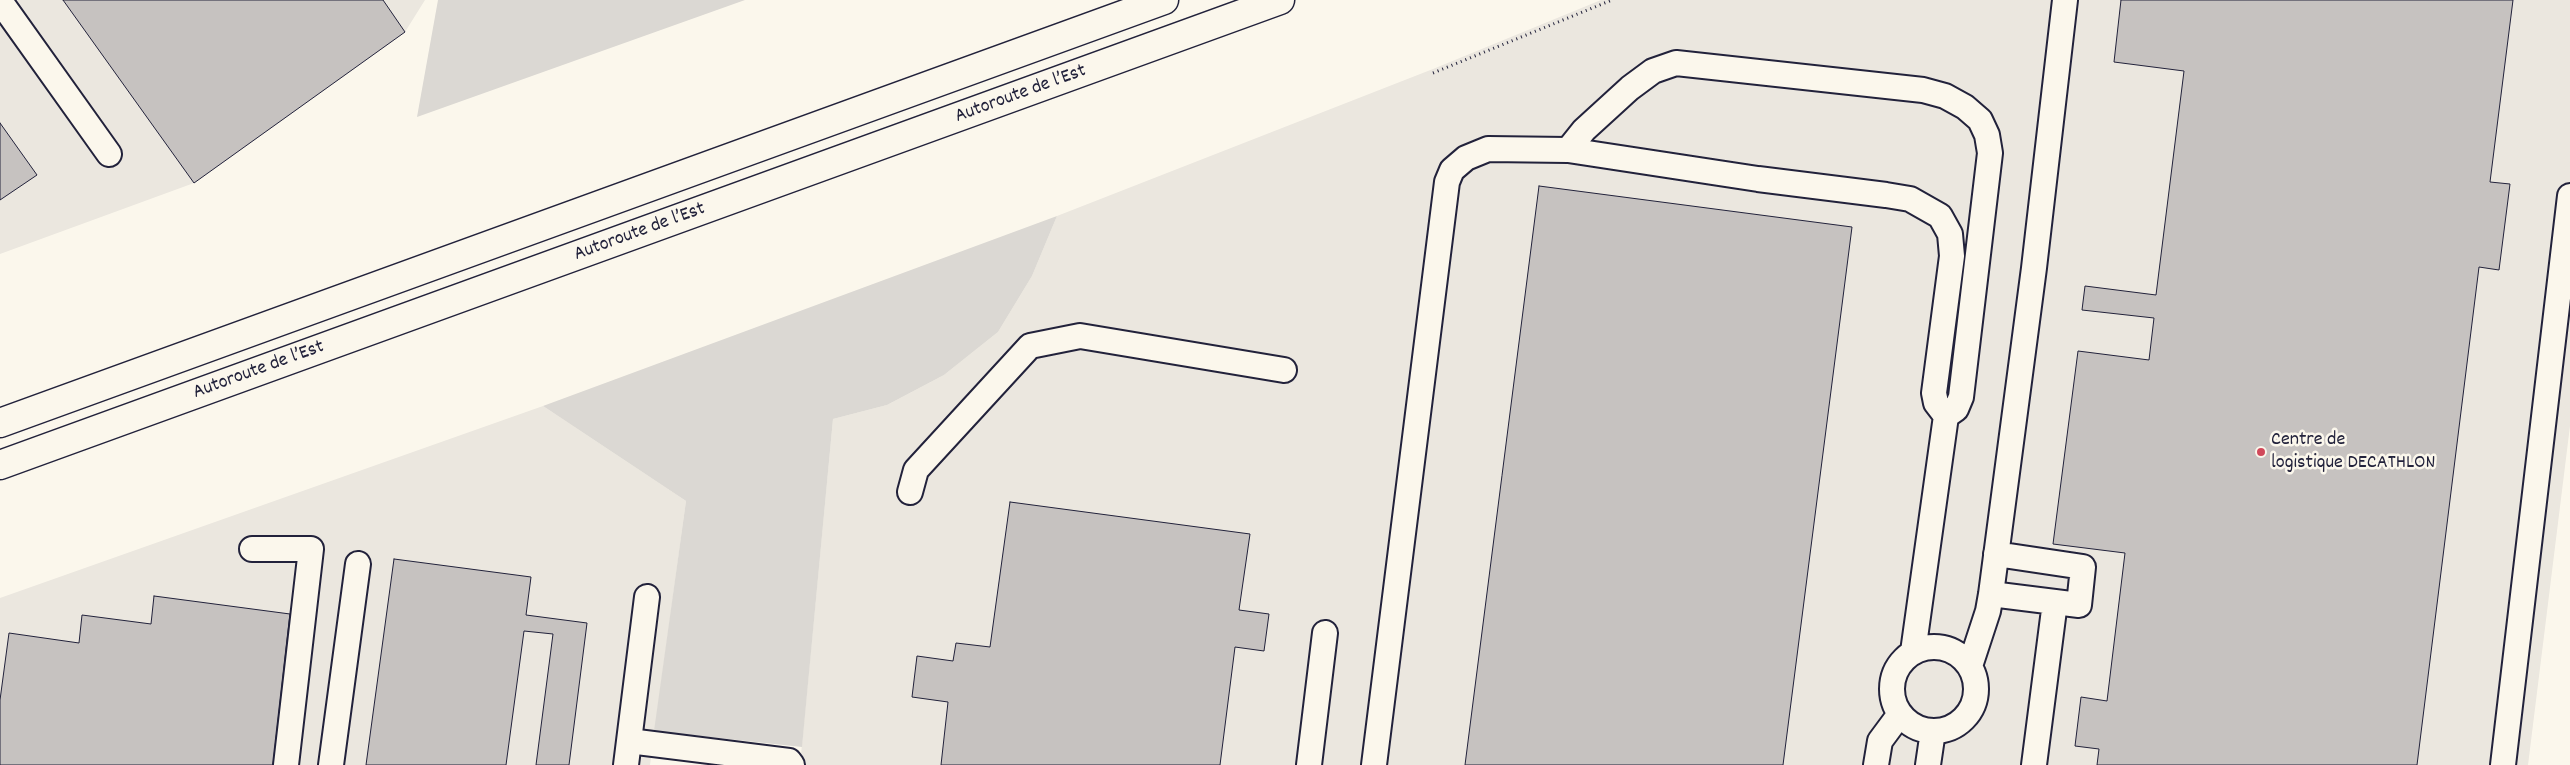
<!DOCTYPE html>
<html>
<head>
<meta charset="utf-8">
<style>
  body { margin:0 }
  canvas { display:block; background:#fbf7ec }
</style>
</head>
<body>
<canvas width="2570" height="765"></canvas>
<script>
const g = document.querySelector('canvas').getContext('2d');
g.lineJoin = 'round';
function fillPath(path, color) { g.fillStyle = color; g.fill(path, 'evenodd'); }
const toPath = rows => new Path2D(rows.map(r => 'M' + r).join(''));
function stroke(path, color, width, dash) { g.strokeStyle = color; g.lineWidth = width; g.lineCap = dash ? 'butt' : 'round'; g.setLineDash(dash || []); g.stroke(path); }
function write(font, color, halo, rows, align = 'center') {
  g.font = font + ' Dekko,sans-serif'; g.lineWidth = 5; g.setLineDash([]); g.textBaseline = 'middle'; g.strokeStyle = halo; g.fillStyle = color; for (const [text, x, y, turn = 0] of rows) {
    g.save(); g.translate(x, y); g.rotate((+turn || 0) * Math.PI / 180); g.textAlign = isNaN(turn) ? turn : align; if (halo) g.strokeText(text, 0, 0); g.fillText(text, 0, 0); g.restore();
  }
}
const built = toPath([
  [0,0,425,0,405,32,194,183,0,254],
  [1601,0,2570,0,2570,426,2528,765,800,765,833,419,887,405,944,375,998,332,1032,276,1057,216,1433,69],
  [543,406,686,501,650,765,0,765,0,598]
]);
const green = toPath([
  [438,0,745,0,417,117],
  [1057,216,1032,276,998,332,944,375,887,405,833,419,802,747,654,731,686,501,543,406]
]);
const building = toPath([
  [63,0,383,0,405,32,194,183,63,0],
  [2121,0,2513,0,2490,182,2510,184,2499,270,2479,267,2417,765,2097,765,2099,749,2075,746,2081,697,2107,701,2125,553,2053,544,2078,351,2149,360,2154,318,2082,310,2085,286,2156,295,2184,71,2114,62,2121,0],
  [0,123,37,175,0,200,0,123],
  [1539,186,1852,227,1783,765,1465,765,1539,186],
  [1010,502,1250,534,1239,610,1269,614,1264,651,1235,647,1220,765,941,765,948,702,912,697,917,656,953,661,956,643,990,647,1010,502],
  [394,559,531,577,526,615,587,623,569,765,536,765,553,634,524,631,506,765,366,765,394,559],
  [154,596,290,614,273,765,0,765,0,700,9,633,79,643,82,615,151,624,154,596]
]);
const path = toPath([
  [1433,73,1612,0]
]);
const minor = toPath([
  [0,1,109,154],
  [910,492,916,470,1030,346,1080,336,1284,370],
  [252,549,311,549,286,765],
  [1996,554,2083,567,2079,605,2055,602],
  [1991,594,2055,602,2034,765],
  '1892 689a42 42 0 1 1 84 0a42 42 0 1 1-84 0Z',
  [1913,652,1946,416,1956,409,1961,397,1990,153,1987,135,1980,120,1965,107,1945,96,1923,90,1676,63,1653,71,1630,88,1584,130,1568,150,1758,179,1886,195,1910,199,1940,216,1950,234,1952,256,1934,393,1936,403,1946,416],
  [1970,666,1988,611,1991,594,2034,268,2065,0],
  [629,741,789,761,792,765],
  [331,765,358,564],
  [626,765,647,597],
  [1309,765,1325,633],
  [1374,765,1447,182,1452,170,1466,158,1488,149,1568,150],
  [1876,765,1880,741,1900,714],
  [1928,765,1933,731],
  [2503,765,2570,196]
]);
const highway = toPath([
  [0,423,1164,0],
  [0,465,1280,0]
]);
const markers = [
  [2261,452,5,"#d1495b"]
];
const streetNames = [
  ["Autoroute de l’Est",1021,95,-20],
  ["Autoroute de l’Est",640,233,-20],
  ["Autoroute de l’Est",259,371,-20]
];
const poiNames = [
  ["Centre de",2271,441],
  ["logistique DECATHLON",2271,464]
];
fillPath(built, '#ebe7df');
fillPath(green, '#dbd8d3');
fillPath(building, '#c6c2c0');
stroke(building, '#22223b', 1);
stroke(minor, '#22223b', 28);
stroke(highway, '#22223b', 31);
stroke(path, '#22223b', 3, [1, 4]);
stroke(minor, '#fbf7ec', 24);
stroke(highway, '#fbf7ec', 28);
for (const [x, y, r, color] of markers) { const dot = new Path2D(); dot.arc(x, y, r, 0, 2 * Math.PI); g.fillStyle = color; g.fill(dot); stroke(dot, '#fbf7ec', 2); }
write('20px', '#22223b', '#fbf7ec', streetNames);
write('20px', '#22223b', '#fbf7ec', poiNames, 'left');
</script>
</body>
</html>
